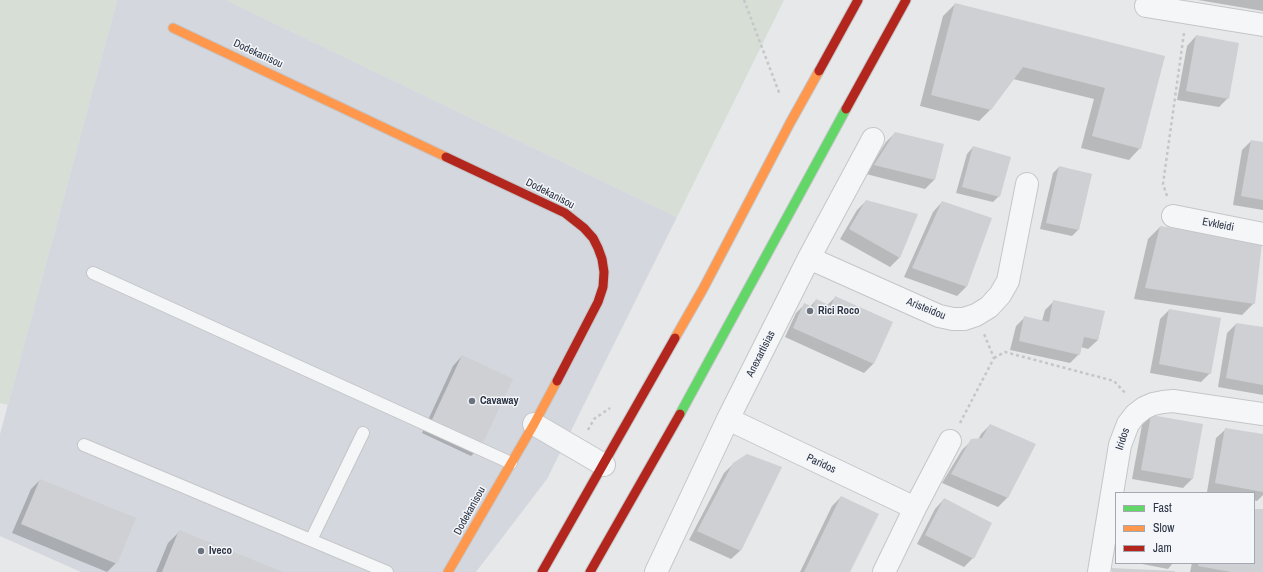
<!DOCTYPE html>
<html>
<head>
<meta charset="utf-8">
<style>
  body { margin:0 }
  #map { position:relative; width:1263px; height:572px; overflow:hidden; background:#e6e8ea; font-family:"Archivo Narrow",sans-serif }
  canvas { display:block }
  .legend { position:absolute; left:1115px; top:492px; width:140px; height:72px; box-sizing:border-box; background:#f4f6f9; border:1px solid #a4a8b1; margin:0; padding:5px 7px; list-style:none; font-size:12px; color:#2b3445 }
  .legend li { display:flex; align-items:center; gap:8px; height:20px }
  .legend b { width:20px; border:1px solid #a4a8b1 }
</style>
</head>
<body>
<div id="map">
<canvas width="1263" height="572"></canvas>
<ul class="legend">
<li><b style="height:5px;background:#63d668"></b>Fast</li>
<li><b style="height:5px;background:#ff974d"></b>Slow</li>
<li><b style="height:5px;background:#b3261e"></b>Jam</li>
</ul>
</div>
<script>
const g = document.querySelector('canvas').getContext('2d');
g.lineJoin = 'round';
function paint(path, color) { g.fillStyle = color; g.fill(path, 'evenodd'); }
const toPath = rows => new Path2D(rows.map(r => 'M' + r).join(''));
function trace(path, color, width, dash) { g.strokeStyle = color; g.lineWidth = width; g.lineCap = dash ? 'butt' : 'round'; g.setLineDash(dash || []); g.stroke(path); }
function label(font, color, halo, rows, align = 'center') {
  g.font = font + ' "Archivo Narrow",sans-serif'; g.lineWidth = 3; g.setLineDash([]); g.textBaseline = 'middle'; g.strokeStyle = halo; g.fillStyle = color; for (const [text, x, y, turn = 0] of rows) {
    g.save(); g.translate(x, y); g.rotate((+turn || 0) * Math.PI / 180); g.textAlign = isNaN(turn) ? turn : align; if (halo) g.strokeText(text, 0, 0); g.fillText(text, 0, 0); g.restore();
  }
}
const built = toPath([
  [117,0,226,0,677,217,547,479,476,572,81,572,0,536,0,434]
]);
const green = toPath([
  [0,0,117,0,8,405,0,403],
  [226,0,784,0,677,217]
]);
const shadow = toPath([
  [1198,0,1263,0,1263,11],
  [955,4,1164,57,1140,148,1129,160,1081,148,1094,99,1013,79,990,110,979,121,920,106,943,16],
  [1196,36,1228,98,1219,107,1177,100,1187,46],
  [895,133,935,179,925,189,866,174,886,142],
  [1251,141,1263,143,1263,210,1233,205,1242,150],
  [973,147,999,196,993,202,956,193,967,154],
  [1059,167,1091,174,1078,230,1072,236,1040,229,1053,173],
  [866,201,917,215,899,258,890,267,840,239,857,210],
  [942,202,991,219,966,287,957,296,904,277,933,212],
  [1160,227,1254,303,1242,315,1134,299,1148,239],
  [836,297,892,322,873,364,864,373,785,337,796,313,805,304,810,307,816,300,827,305],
  [1054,301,1104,312,1098,340,1088,349,1081,347,1079,354,1070,363,1010,350,1016,326,1025,317,1042,321,1045,310],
  [1169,310,1210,373,1201,382,1150,373,1160,319],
  [1236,324,1263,328,1263,395,1218,387,1227,333],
  [462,356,480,447,471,456,422,433,453,366],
  [1151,416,1201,425,1192,479,1183,488,1132,479,1142,425],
  [990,425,1034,445,1007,498,998,507,942,483,962,450,972,440,978,440,981,434],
  [1226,429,1263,435,1263,495,1257,501,1254,500,1254,493,1207,492,1216,438],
  [733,464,741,550,731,559,689,540,724,473],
  [40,480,116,563,107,572,12,533,31,489],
  [841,497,849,572,800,572,832,506],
  [944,499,973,558,964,567,917,544,935,509],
  [1254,510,1263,510,1263,572,1190,572,1192,563,1254,563],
  [180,531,281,572,156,572,168,543],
  [1137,563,1173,563,1168,569]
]);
const building = toPath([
  [955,3,1165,56,1141,149,1092,136,1105,88,1023,67,991,110,931,95],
  [1196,35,1239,43,1229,99,1186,91],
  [895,132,944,144,935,180,874,165],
  [1251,140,1263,142,1263,200,1241,196],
  [973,146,1011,157,1000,197,962,187],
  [1059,166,1092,174,1079,230,1046,223],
  [866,200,918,214,900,258,849,229],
  [942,201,992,218,967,287,912,268],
  [1160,226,1262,243,1255,304,1145,288],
  [835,296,893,322,874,364,793,328,804,303,813,307,816,299,831,306],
  [1053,300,1105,311,1098,340,1084,337,1080,355,1019,341,1024,316,1049,322],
  [1169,309,1221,318,1211,374,1159,364],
  [1236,323,1263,327,1263,385,1226,378],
  [462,355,513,379,481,447,430,424],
  [1151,415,1203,424,1193,479,1141,470],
  [990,424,1036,444,1008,498,951,474,971,439,982,438],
  [1225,428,1263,434,1263,492,1215,483],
  [747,454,782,467,741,551,697,531,733,463],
  [40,479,136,518,117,564,21,524],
  [841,496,879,514,850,572,804,572],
  [944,498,992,523,974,559,925,535],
  [1254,509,1263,509,1263,572,1231,572,1198,566,1199,563,1254,563],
  [179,530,283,572,162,572],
  [1111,568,1175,571,1175,572,1112,572]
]);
const path = toPath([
  [744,0,780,95],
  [1167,196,1163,184,1184,33],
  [994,358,1005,352,1114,381,1126,394],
  [960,423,994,358,984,334],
  [588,430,594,419,610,408]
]);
const lane = toPath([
  [93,273,511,463],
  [84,445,387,572],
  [311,540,363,433]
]);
const street = toPath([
  [1146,6,1263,25],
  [1173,216,1263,234],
  [809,258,939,316,953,319,964,319,976,315,989,307,1000,295,1008,281,1027,184],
  [728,419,915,508],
  [534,424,604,465],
  [656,572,728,419,809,258,873,139],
  [884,572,915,508,950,441],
  [1099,572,1120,445,1128,424,1135,415,1144,408,1153,404,1163,402,1173,401,1263,414]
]);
const fast = toPath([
  [680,414,846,109]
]);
const slow = toPath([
  [173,28,446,157],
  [675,338,703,289,790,123,819,71],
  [448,572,534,424,557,381]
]);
const jam = toPath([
  [819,71,858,0],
  [846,109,906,0],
  [446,157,565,213,584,228,593,238,598,248,602,259,604,272,603,287,598,302,557,381],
  [542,572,675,338],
  [590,572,680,414]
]);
const markers = [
  [810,311,4,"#6c737f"],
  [472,401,4,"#6c737f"],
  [201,551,4,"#6c737f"]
];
const streetNames = [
  ["Dodekanisou",258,54,25],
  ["Dodekanisou",550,194,27],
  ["Evkleidi",1218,225,11],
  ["Aristeidou",926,309,22],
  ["Anexartisias",761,354,-63],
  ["Iridos",1123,439,-72],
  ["Paridos",821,464,25],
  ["Dodekanisou",470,511,-61]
];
const poiNames = [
  ["Rici Roco",818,311],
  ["Cavaway",480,401],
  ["Iveco",209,551]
];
paint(built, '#d4d7dd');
paint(green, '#d6ded6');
paint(shadow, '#0003');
paint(building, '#ced0d3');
trace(lane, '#c4c6c8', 14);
trace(street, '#c4c6c8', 24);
trace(fast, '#c4c6c8', 11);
trace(slow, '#c4c6c8', 11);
trace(jam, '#c4c6c8', 11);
trace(path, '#c5c6ca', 2.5, [3, 3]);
trace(lane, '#f5f6f7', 12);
trace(street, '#f5f6f7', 22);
trace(fast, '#63d668', 9);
trace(slow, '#ff974d', 9);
trace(jam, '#b3261e', 9);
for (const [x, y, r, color] of markers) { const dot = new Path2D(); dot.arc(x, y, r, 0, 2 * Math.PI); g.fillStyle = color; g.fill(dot); trace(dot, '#f4f6f9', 1.5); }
label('11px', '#2b3445', '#f4f6f9', streetNames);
label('bold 11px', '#2b3445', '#f4f6f9', poiNames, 'left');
</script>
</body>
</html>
